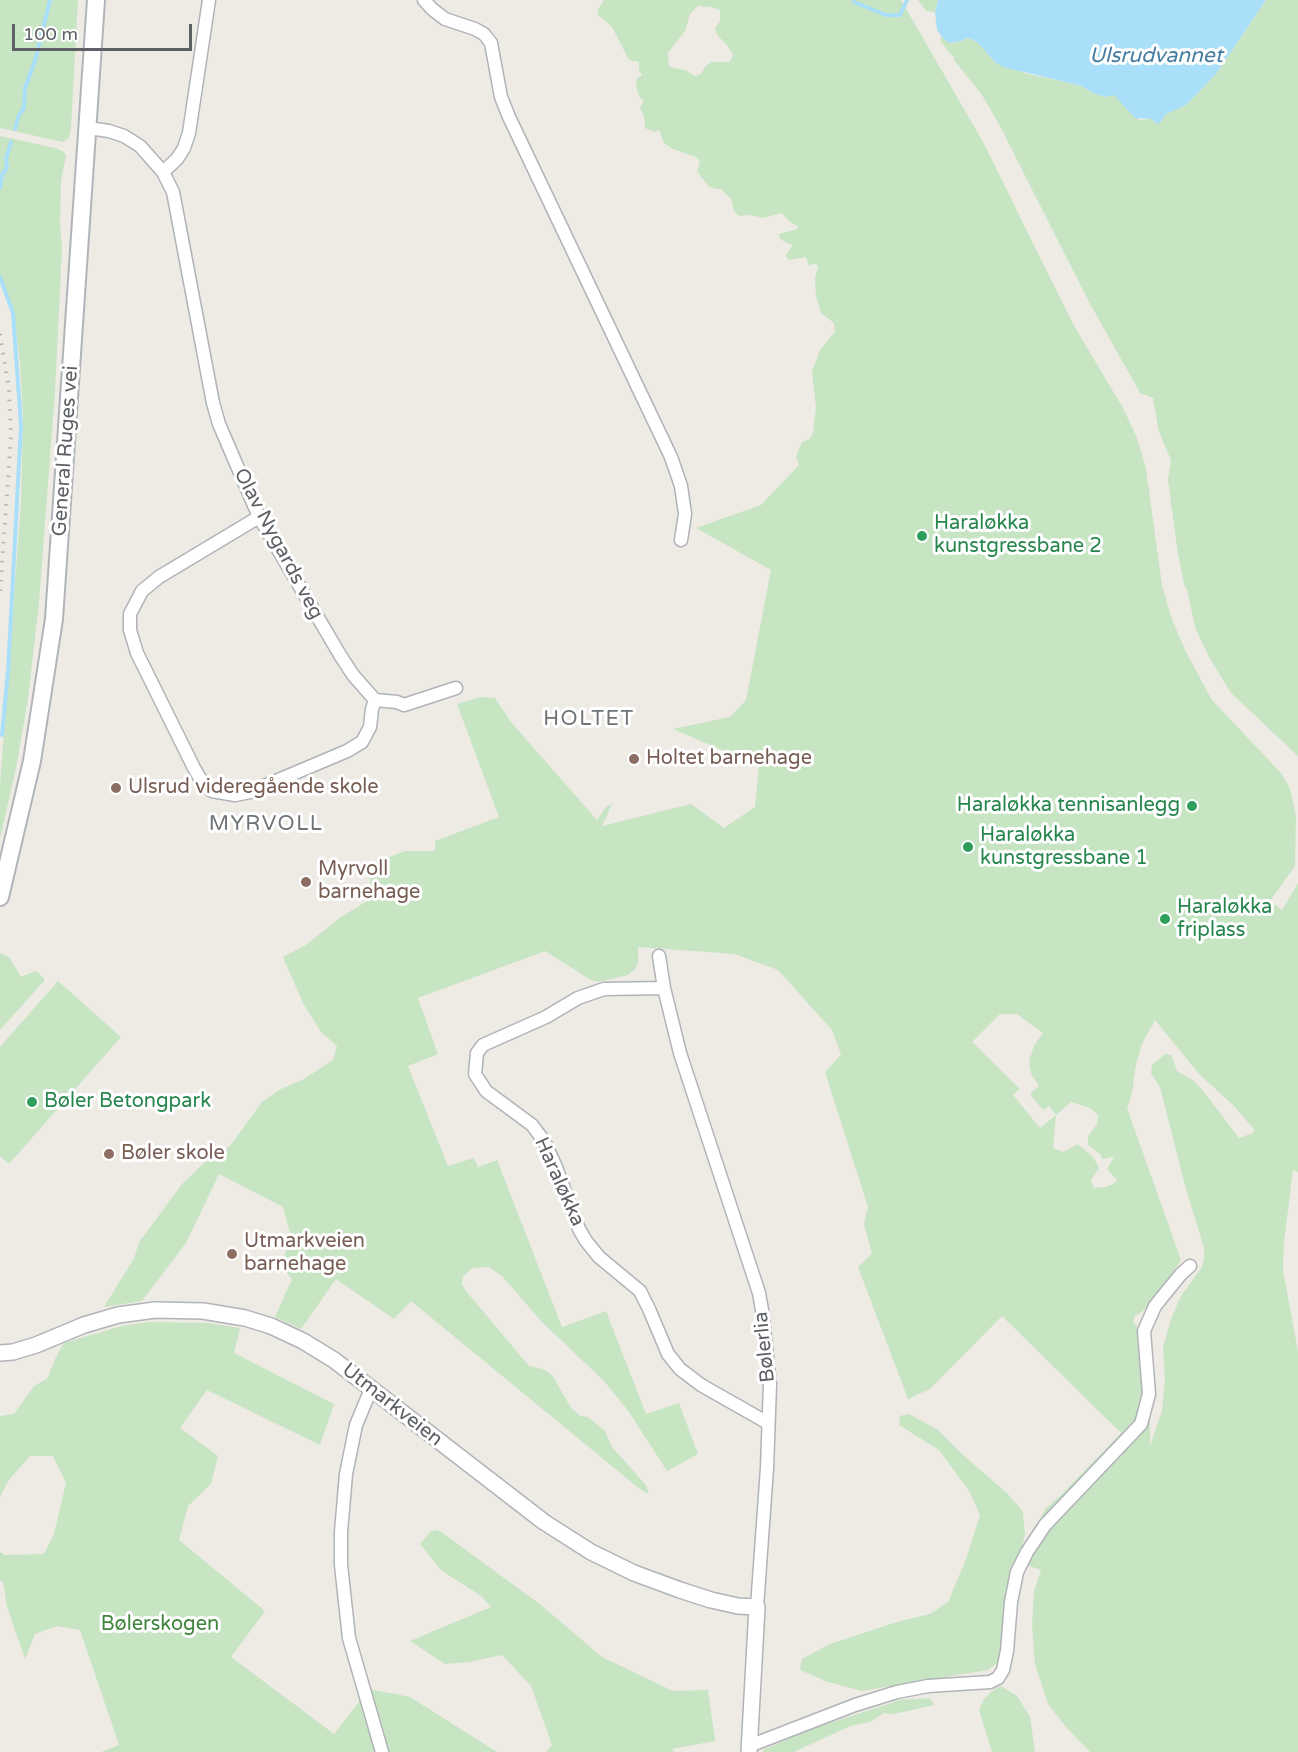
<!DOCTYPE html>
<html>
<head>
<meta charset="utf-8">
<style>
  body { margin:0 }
  #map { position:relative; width:1298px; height:1752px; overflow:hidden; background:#eeebe5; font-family:"Varela Round",sans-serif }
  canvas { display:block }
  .scale { position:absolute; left:12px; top:24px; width:180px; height:27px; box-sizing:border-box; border:3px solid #5d6165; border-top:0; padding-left:8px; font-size:18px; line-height:21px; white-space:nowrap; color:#5d6165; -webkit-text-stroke:4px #fff; paint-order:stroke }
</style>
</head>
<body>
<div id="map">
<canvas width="1298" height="1752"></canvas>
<div class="scale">100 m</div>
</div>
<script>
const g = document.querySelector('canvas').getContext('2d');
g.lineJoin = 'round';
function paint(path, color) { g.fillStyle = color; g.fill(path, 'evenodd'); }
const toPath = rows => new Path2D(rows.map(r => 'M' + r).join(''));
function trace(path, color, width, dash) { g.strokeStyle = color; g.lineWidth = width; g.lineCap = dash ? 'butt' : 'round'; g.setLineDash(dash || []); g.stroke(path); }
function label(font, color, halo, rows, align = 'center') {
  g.font = font + ' "Varela Round",sans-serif'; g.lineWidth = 6; g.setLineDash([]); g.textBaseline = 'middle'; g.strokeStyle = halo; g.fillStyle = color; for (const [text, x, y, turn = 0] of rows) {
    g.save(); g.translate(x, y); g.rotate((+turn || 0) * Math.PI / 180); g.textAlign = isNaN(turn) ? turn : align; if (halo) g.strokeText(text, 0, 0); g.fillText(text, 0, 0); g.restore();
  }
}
const green = toPath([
  [0,0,78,0,71,128,69,138,63,142,0,128],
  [604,0,901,0,983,142,1073,324,1123,408,1137,438,1146,469,1162,585,1171,617,1186,652,1212,700,1281,773,1290,788,1296,817,1295,866,1270,901,1282,910,1298,883,1298,1172,1293,1170,1284,1241,1283,1270,1298,1351,1298,1752,1090,1752,1066,1727,1048,1704,1035,1664,1032,1625,1034,1591,1041,1570,1018,1562,1005,1649,997,1663,988,1670,862,1691,828,1682,800,1670,802,1659,830,1644,900,1621,930,1614,948,1602,966,1559,980,1515,969,1491,939,1450,899,1425,900,1416,909,1414,938,1430,962,1454,1008,1494,1023,1512,1025,1534,1019,1559,1046,1508,1060,1496,1121,1433,1002,1316,930,1389,908,1399,858,1267,872,1254,864,1224,868,1207,825,1072,841,1055,832,1030,778,970,735,954,638,947,638,963,635,969,628,975,599,982,591,980,545,951,418,998,438,1054,408,1066,448,1166,474,1158,478,1167,497,1160,562,1327,606,1311,646,1414,679,1403,698,1454,667,1471,629,1412,604,1381,542,1322,502,1276,489,1267,473,1268,463,1276,462,1284,466,1291,529,1366,543,1369,553,1376,571,1408,580,1416,588,1417,605,1431,612,1447,646,1485,649,1494,641,1490,411,1301,394,1319,336,1279,301,1329,275,1317,292,1279,281,1265,291,1237,283,1207,219,1174,186,1243,142,1301,104,1307,133,1260,140,1241,182,1184,205,1162,230,1146,262,1102,281,1089,304,1079,333,1060,337,1046,321,1032,303,1003,283,957,306,945,341,917,372,898,368,865,405,851,435,851,435,841,499,817,457,704,481,697,495,698,511,722,597,820,606,807,612,804,602,826,691,804,724,828,755,807,759,766,673,729,730,717,746,700,771,570,696,528,761,505,799,465,796,457,802,442,810,439,813,432,816,407,812,371,820,350,835,332,834,323,821,313,816,296,815,278,818,267,816,263,809,266,806,257,789,260,786,256,793,244,789,244,780,239,779,234,797,229,798,226,790,222,782,213,763,218,751,215,739,216,734,211,731,199,722,190,709,187,697,171,700,162,696,157,673,149,664,143,659,130,654,132,645,128,644,116,640,108,644,100,640,98,636,87,637,79,642,75,639,71,639,62,629,60,612,27,598,15,598,9],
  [698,6,711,7,720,10,720,21,715,29,718,36,727,45,733,55,730,62,711,62,705,67,701,74,695,76,685,70,669,67,668,53,685,31,690,14],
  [1000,1014,1017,1014,1043,1033,1035,1044,1029,1060,1031,1074,1039,1086,1030,1094,1043,1110,1049,1106,1056,1115,1040,1128,1013,1095,1020,1089,972,1042],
  [1155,1020,1199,1074,1234,1106,1254,1129,1253,1133,1239,1138,1204,1092,1194,1081,1177,1071,1171,1055,1165,1054,1152,1065,1151,1073,1160,1087,1185,1186,1204,1248,1204,1258,1202,1267,1181,1296,1171,1319,1163,1347,1165,1379,1162,1411,1150,1446,1150,1387,1143,1368,1137,1341,1137,1327,1133,1321,1135,1316,1143,1311,1167,1282,1181,1260,1127,1108,1132,1093,1136,1064,1142,1044],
  [1071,1102,1090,1108,1098,1115,1097,1124,1088,1136,1088,1145,1100,1154,1102,1159,1111,1157,1114,1158,1107,1169,1117,1180,1115,1183,1106,1187,1094,1188,1091,1180,1099,1168,1093,1157,1078,1144,1063,1152,1053,1148,1056,1115],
  [918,0,938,0,935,12,926,11],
  [1266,0,1298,0,1298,756,1231,693,1209,657,1195,627,1188,593,1184,584,1178,554,1168,480,1171,460,1159,432,1153,398,1140,393,1088,300,1000,126,982,95,954,60,954,56,950,54,940,40,942,37,952,43,963,41,966,38,972,39,979,44,989,55,1024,73,1082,86,1094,93,1106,97,1114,95,1139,120,1152,119,1154,122,1161,122,1166,114,1174,110,1216,74],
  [0,136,55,148,64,152,66,156,61,181,60,223,62,248,55,391,39,603,28,699,17,763,0,839,0,785,21,502,23,417,20,363,14,314,0,274],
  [0,953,9,957,21,977,36,971,44,978,44,981,0,1030],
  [58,981,121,1037,9,1164,0,1156,0,1047],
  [148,1322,208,1323,240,1328,234,1353,334,1404,320,1445,207,1390,180,1428,218,1456,211,1484,188,1506,179,1540,265,1611,231,1657,334,1734,369,1689,410,1697,497,1752,101,1752,119,1745,80,1630,57,1626,35,1634,25,1659,7,1607,3,1582,0,1580,0,1552,5,1555,44,1554,54,1534,66,1483,53,1456,30,1456,8,1481,0,1497,0,1416,14,1414,34,1386,47,1379,56,1357,64,1343,122,1326],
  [436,1530,440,1531,541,1605,602,1657,673,1691,708,1690,715,1741,672,1749,674,1752,546,1752,552,1745,531,1686,502,1655,469,1662,445,1664,410,1641,491,1607,480,1595,442,1571,420,1544,430,1532],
  [1001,1686,1017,1696,1030,1717,1035,1752,992,1752,979,1710,984,1699,994,1689],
  [930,1698,934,1705,894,1714,884,1713,870,1722,850,1726,794,1752,763,1752,763,1750,811,1729,901,1700]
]);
const water = toPath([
  [938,0,1266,0,1216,74,1186,105,1166,114,1161,122,1157,124,1151,119,1135,118,1114,95,1106,97,1093,93,1082,86,1003,67,995,62,979,44,972,39,966,38,962,41,949,43,942,37,937,30,935,12]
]);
const stream = toPath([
  [854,2,886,15,900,15,907,0],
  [15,129,19,115,24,108,25,88,35,61,50,0],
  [0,188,2,175,7,168,6,159,11,142],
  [0,277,13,313,21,425,8,671,2,735]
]);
const minor = toPath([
  [424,0,432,9,445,19,475,29,484,34,491,43,501,97,509,117,671,457,681,486,685,514,681,540],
  [88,128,109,131,124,136,140,146,163,172,173,192,177,213,213,403,219,424,259,517,340,655,353,675,375,700,397,702,404,705,456,688],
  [163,172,177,159,184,148,189,133,209,0],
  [259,517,159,577,142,591,130,614,130,630,137,653,194,768,204,785,212,791,235,795,250,792,347,751,362,742,370,727,372,709,375,700],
  [659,956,664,988,680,1053,759,1293,762,1310,770,1384,767,1468,757,1607],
  [664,988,604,989,578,998,546,1017,483,1045,477,1053,475,1074,486,1091,532,1125,544,1141,556,1167,579,1229,586,1241,599,1257,640,1291,649,1309,668,1354,680,1369,701,1385,768,1423],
  [371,1389,356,1425,346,1474,341,1532,341,1565,349,1638,382,1752],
  [749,1746,855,1705,897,1692,928,1686,990,1682,998,1678,1003,1670,1007,1651,1011,1602,1017,1572,1027,1552,1045,1525,1141,1424,1149,1394,1144,1331,1155,1306,1181,1274,1190,1266]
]);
const tertiary = toPath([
  [0,1353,13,1352,36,1345,84,1325,118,1315,155,1310,203,1311,245,1318,271,1326,303,1341,334,1360,544,1522,591,1552,634,1573,680,1590,711,1600,738,1606,757,1607,749,1752]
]);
const secondary = toPath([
  [0,897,32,761,54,619,96,0]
]);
const rail = toPath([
  [0,334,9,389,11,437,0,592]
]);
const markers = [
  [922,536,6,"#2e9e5b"],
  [634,759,6,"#8d6e63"],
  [116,788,6,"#8d6e63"],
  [1192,806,6,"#2e9e5b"],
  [968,847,6,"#2e9e5b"],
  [306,882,6,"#8d6e63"],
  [1165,919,6,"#2e9e5b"],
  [32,1102,6,"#2e9e5b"],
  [109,1154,6,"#8d6e63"],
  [232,1254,6,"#8d6e63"]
];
const streetNames = [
  ["General Ruges vei",66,451,-86],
  ["Olav Nygards veg",278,544,62],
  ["Haraløkka",559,1182,66],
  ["Bølerlia",765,1347,-96],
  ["Utmarkveien",392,1405,38]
];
const leisureNames = [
  ["Haraløkka",934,524],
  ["kunstgressbane 2",934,547],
  ["Haraløkka tennisanlegg",1180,806,"right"],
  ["Haraløkka",980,836],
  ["kunstgressbane 1",980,859],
  ["Haraløkka",1177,908],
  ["friplass",1177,931],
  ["Bøler Betongpark",44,1102]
];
const educationNames = [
  ["Holtet barnehage",646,759],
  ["Ulsrud videregående skole",128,788],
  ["Myrvoll",318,870],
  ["barnehage",318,893],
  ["Bøler skole",121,1154],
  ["Utmarkveien",244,1242],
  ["barnehage",244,1265]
];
const parkNames = [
  ["Bølerskogen",160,1625]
];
const waterNames = [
  ["Ulsrudvannet",1156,56]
];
const neighbourhoodNames = [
  ["HOLTET",589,719],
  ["MYRVOLL",266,824]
];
paint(green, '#c7e4c3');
paint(water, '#aadffa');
trace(stream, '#aadffa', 4);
trace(minor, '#b0b3b7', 15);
trace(tertiary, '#b0b3b7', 18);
trace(secondary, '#b1b5b9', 20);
trace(minor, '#fff', 12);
trace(tertiary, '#fff', 15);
trace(secondary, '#fff', 16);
trace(rail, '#b3b4b5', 4, [1.5, 8]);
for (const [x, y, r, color] of markers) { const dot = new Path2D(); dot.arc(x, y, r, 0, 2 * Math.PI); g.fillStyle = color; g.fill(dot); trace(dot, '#fff', 2); }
label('20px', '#5d6165', '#fff', streetNames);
label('20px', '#27864d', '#fff', leisureNames, 'left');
label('20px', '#785e54', '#fff', educationNames, 'left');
label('20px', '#3f853b', '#fff', parkNames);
label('italic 21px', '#447ca2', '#fff', waterNames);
g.letterSpacing = '1.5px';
label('21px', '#6e7377', '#fff', neighbourhoodNames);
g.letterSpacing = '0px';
</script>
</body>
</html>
